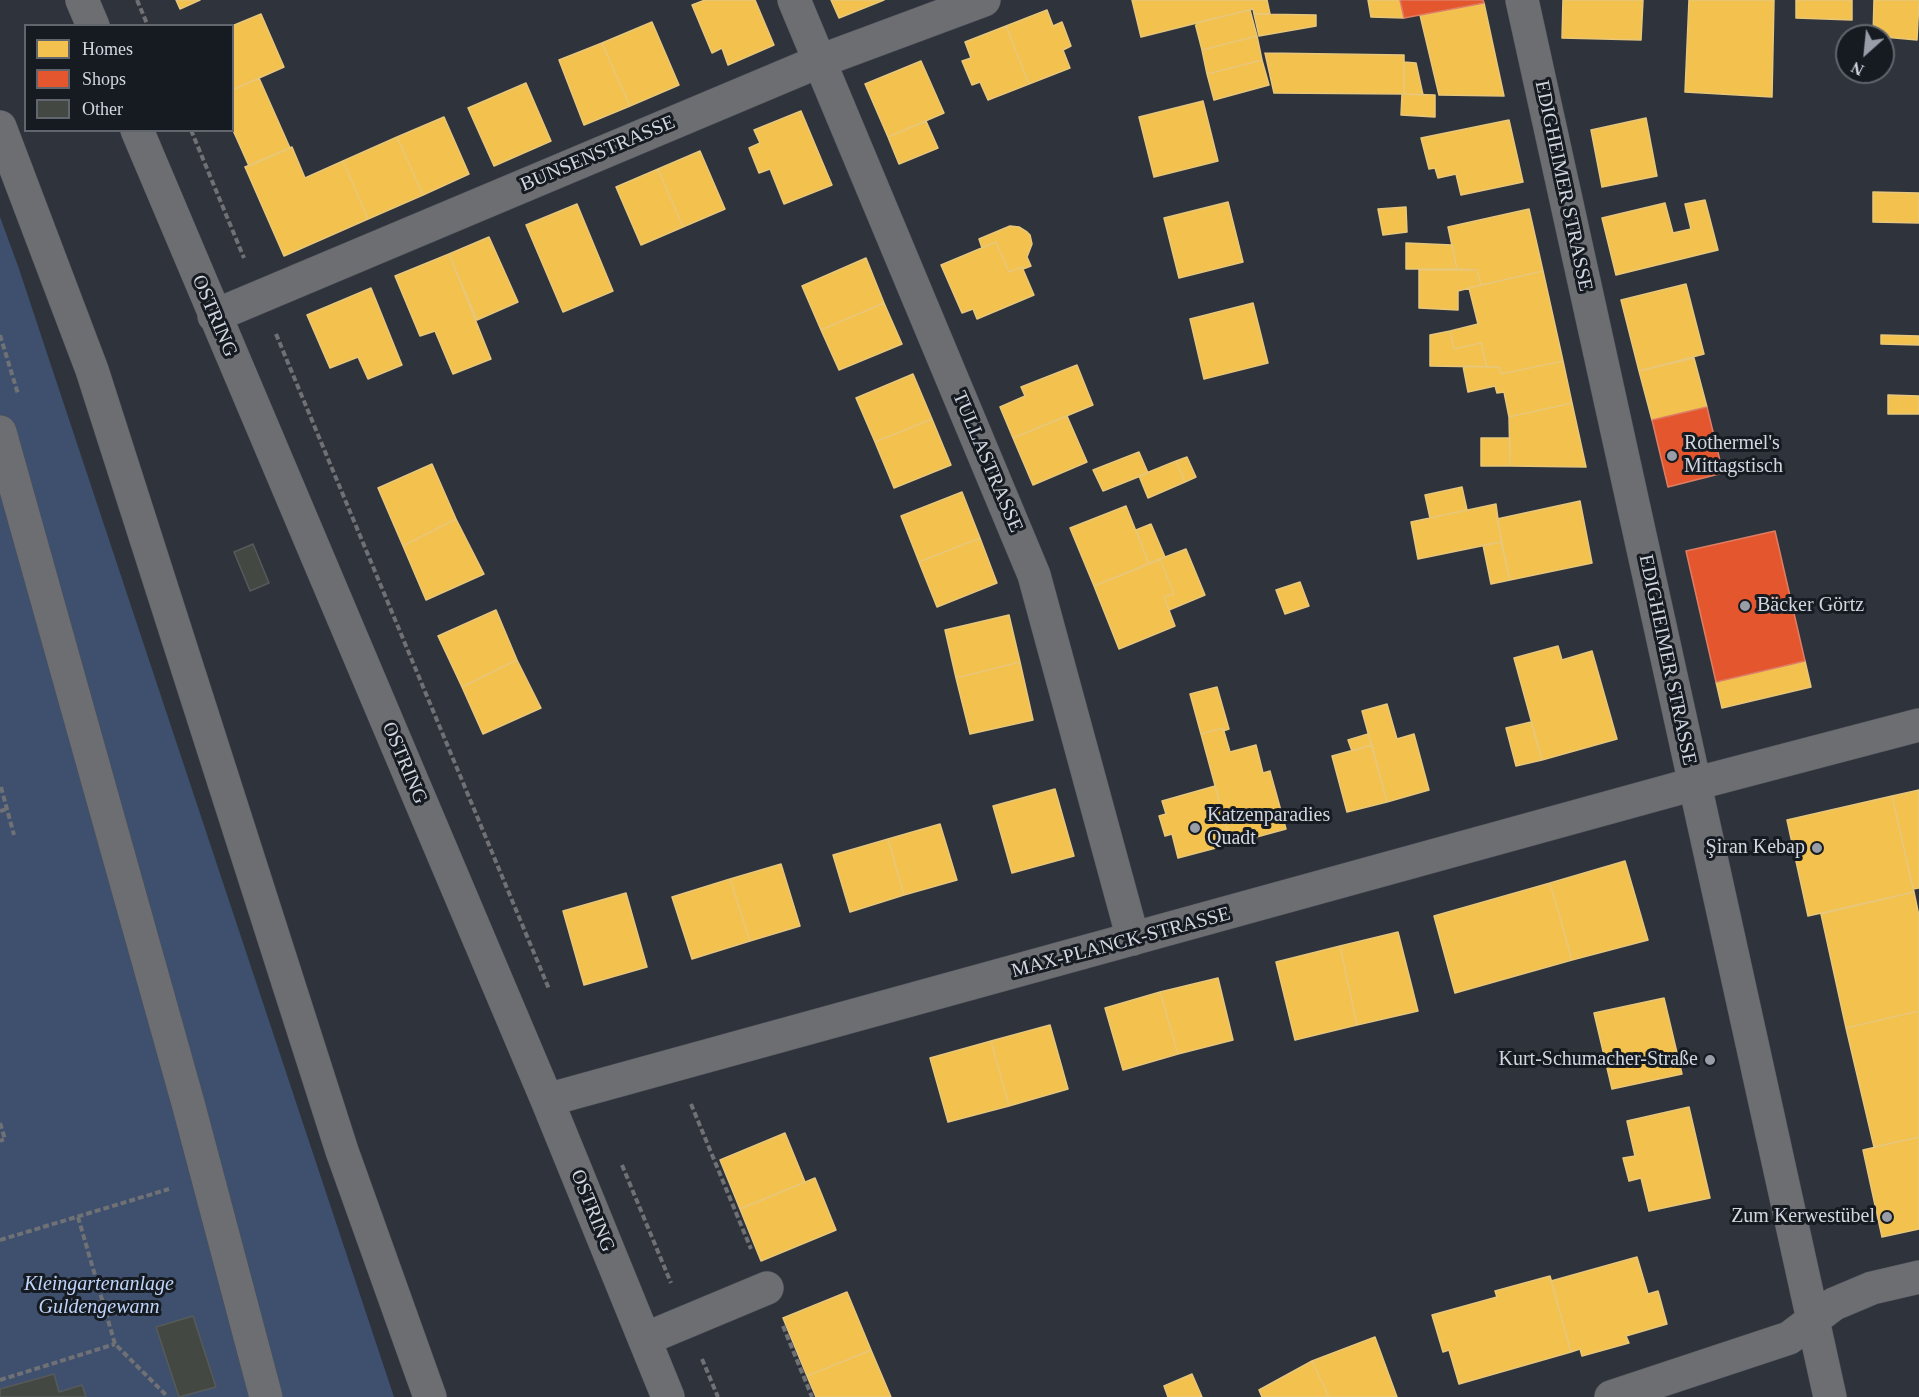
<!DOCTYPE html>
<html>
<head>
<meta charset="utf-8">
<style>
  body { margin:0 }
  #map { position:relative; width:1919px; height:1397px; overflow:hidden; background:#2f333c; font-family:"Times New Roman",serif }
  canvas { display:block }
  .legend { position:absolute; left:24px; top:24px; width:210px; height:108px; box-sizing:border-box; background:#161a21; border:2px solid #61656d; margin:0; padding:8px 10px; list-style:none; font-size:18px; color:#d1d6e0 }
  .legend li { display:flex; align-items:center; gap:12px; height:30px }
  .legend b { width:30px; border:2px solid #61656d }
  .north { position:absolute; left:1835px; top:24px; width:60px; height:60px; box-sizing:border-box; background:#161a21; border:2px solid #61656d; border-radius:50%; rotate:207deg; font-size:16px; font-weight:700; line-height:24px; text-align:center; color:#d1d6e0 }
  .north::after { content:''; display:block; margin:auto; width:21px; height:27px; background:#989da7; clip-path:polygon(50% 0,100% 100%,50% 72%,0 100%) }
</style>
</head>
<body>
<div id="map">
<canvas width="1919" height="1397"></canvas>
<ul class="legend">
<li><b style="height:16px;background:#f2c14e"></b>Homes</li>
<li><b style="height:16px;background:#e4572e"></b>Shops</li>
<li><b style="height:16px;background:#434843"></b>Other</li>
</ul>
<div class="north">N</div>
</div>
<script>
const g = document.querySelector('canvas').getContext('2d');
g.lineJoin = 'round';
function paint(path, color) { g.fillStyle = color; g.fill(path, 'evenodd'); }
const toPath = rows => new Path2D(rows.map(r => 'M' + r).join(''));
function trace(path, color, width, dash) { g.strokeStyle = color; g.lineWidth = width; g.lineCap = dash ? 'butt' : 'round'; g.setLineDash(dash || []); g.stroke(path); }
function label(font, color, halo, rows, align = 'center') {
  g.font = font + ' "Times New Roman",serif'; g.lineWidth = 6; g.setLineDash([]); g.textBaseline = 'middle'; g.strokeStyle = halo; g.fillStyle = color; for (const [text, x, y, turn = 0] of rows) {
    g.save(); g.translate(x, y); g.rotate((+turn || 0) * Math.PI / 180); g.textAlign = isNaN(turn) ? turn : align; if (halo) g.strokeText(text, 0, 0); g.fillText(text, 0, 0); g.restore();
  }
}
const green = toPath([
  [0,217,18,266,394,1397,0,1397]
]);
const homes = toPath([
  [176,0,200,0,180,9,176,0],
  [705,0,755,0,774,45,728,65,722,48,712,53,692,5,705,0],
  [831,0,884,0,839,18,831,0],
  [1132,0,1267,0,1270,14,1254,14,1253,9,1141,37,1132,0],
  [1368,0,1400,0,1404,18,1371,17,1368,0],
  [1563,0,1643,0,1641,40,1562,38,1563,0],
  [1689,0,1774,0,1772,97,1685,92,1689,0],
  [1796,0,1852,0,1852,20,1796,18,1796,0],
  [1874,0,1919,0,1917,40,1873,36,1874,0],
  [1484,3,1504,96,1439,95,1420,15,1484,3],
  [1047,10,1053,26,1062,22,1071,46,1063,50,1070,68,1029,84,1006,26,1047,10],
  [1250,10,1257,36,1202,50,1195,23,1250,10],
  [261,14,284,67,232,90,232,26,261,14],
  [1254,14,1316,15,1316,26,1259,36,1254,14],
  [652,22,679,85,630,106,602,43,652,22],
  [1006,26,1029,84,988,100,980,82,972,85,962,61,971,58,965,42,1006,26],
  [1257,36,1262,60,1207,74,1202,50,1257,36],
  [602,43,630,106,584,125,559,60,602,43],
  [1265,53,1404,55,1404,94,1274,93,1265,53],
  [1262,60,1269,85,1214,100,1207,74,1262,60],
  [921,61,944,113,888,137,865,84,921,61],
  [1404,62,1416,63,1423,95,1404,94,1404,62],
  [259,78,290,148,249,166,232,128,232,90,259,78],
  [526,83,551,141,494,166,468,108,526,83],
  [1402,94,1435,95,1435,117,1401,115,1402,94],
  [1203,101,1218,161,1154,177,1139,117,1203,101],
  [801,111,832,185,784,204,770,169,759,173,749,148,760,143,754,130,801,111],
  [444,117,469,174,423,195,397,137,444,117],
  [1646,118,1657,176,1602,187,1591,130,1646,118],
  [1509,120,1523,182,1461,195,1456,174,1438,178,1435,168,1429,169,1421,138,1509,120],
  [926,121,938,148,899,164,888,137,926,121],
  [397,137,423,195,368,219,343,161,397,137],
  [292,147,305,178,343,161,368,219,284,256,245,167,292,147],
  [700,151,725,209,683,227,658,169,700,151],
  [658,169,683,227,641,245,616,187,658,169],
  [1873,192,1919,193,1919,223,1873,222,1873,192],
  [1705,200,1718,250,1616,275,1602,218,1665,203,1673,233,1691,229,1685,204,1705,200],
  [1228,202,1243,262,1179,278,1164,218,1228,202],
  [577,204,613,291,563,312,526,225,577,204],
  [1406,207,1407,232,1383,235,1378,209,1406,207],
  [1529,209,1543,271,1481,285,1477,270,1457,269,1448,227,1529,209],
  [1010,226,1019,227,1027,232,1030,235,1032,244,1027,257,1031,266,1023,269,1022,267,1009,272,996,242,982,248,979,239,1010,226],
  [489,237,518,302,477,320,449,254,489,237],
  [996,242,1009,272,1022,267,1034,295,977,319,973,309,962,313,941,265,996,242],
  [1406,243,1452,245,1457,269,1406,269,1406,243],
  [449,254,491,359,453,374,435,331,420,336,395,276,449,254],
  [866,258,884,303,821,330,802,286,866,258],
  [1419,270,1477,270,1481,285,1458,291,1458,310,1419,308,1419,270],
  [1543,271,1563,361,1501,374,1499,367,1487,367,1481,343,1454,349,1450,331,1478,324,1469,288,1543,271],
  [1686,284,1704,354,1639,371,1621,300,1686,284],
  [371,288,402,365,368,379,358,357,330,368,307,315,371,288],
  [884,303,902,344,839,370,821,330,884,303],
  [1253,303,1268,363,1204,379,1190,319,1253,303],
  [1450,331,1454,349,1481,343,1487,367,1430,366,1430,335,1450,331],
  [1881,335,1919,336,1919,345,1881,344,1881,335],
  [1694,358,1707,407,1652,420,1639,371,1694,358],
  [1563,361,1572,403,1509,417,1504,392,1497,393,1495,386,1468,392,1463,366,1499,367,1501,374,1563,361],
  [1077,365,1093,405,1013,438,1000,407,1025,396,1021,387,1077,365],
  [913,374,932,419,875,442,856,398,913,374],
  [1888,395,1919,396,1919,414,1888,414,1888,395],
  [1572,403,1586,467,1510,466,1509,417,1572,403],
  [1067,416,1087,462,1033,485,1013,438,1067,416],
  [932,419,951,465,894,488,875,442,932,419],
  [1481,438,1510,438,1510,466,1481,466,1481,438],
  [1139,452,1148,473,1103,491,1093,470,1139,452],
  [1187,457,1196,477,1185,482,1176,461,1187,457],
  [1176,461,1185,482,1148,498,1139,476,1176,461],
  [432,464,456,519,403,546,378,488,432,464],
  [1462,487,1467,510,1430,518,1425,495,1462,487],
  [962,492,980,538,919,562,901,516,962,492],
  [1580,501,1592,563,1510,580,1497,519,1580,501],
  [1496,504,1501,542,1418,559,1411,522,1496,504],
  [1126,506,1149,564,1094,586,1070,528,1126,506],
  [456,519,484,574,426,600,403,546,456,519],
  [1151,524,1165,557,1149,564,1136,530,1151,524],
  [980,538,997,583,937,607,919,562,980,538],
  [1501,542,1510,580,1491,584,1483,545,1501,542],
  [1186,549,1205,595,1169,610,1164,597,1174,594,1160,559,1186,549],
  [1160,559,1174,594,1164,597,1175,626,1119,649,1094,586,1160,559],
  [1300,582,1309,606,1285,614,1276,590,1300,582],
  [496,610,517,660,462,687,438,636,496,610],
  [1009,615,1020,662,956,678,945,630,1009,615],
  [1558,646,1562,660,1592,651,1617,739,1542,760,1514,658,1558,646],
  [517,660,541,708,483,734,462,687,517,660],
  [1805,661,1811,687,1722,708,1716,682,1805,661],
  [1020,662,1033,720,970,734,956,678,1020,662],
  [1217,687,1229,729,1223,731,1223,728,1201,734,1190,694,1217,687],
  [1387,704,1397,739,1414,734,1429,790,1387,802,1362,711,1387,704],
  [1531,722,1542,760,1516,766,1506,728,1531,722],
  [1223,728,1230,752,1256,745,1263,773,1270,771,1286,829,1231,844,1201,734,1223,728],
  [1368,734,1372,745,1352,751,1348,740,1368,734],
  [1372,745,1387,802,1347,812,1332,756,1372,745],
  [1215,786,1231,844,1178,858,1172,834,1165,836,1159,816,1166,814,1162,801,1215,786],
  [1055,789,1074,856,1012,873,993,806,1055,789],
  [1919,790,1919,888,1913,889,1892,796,1919,790],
  [1892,796,1914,892,1808,916,1787,820,1892,796],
  [940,824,957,880,904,895,888,839,940,824],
  [888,839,904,895,850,912,833,855,888,839],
  [1625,861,1648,940,1572,960,1550,883,1625,861],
  [781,864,800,926,750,941,730,879,781,864],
  [730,879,750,941,692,959,672,897,730,879],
  [1550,883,1572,960,1455,993,1434,916,1550,883],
  [1914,892,1919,916,1919,1011,1846,1028,1821,914,1914,892],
  [626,893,647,967,584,985,563,911,626,893],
  [1398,932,1418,1011,1357,1025,1340,946,1398,932],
  [1340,946,1357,1025,1295,1040,1276,962,1340,946],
  [1218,978,1233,1040,1178,1054,1160,992,1218,978],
  [1160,992,1178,1054,1123,1070,1105,1008,1160,992],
  [1664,998,1682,1074,1612,1089,1594,1013,1664,998],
  [1919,1011,1919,1137,1874,1147,1846,1028,1919,1011],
  [1050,1025,1068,1089,1009,1106,991,1041,1050,1025],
  [991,1041,1009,1106,948,1122,930,1058,991,1041],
  [1689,1107,1710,1198,1649,1211,1641,1178,1629,1181,1623,1158,1635,1156,1627,1121,1689,1107],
  [785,1133,805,1182,740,1209,720,1160,785,1133],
  [1919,1137,1919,1229,1882,1237,1863,1150,1919,1137],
  [815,1178,836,1230,761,1261,740,1209,815,1178],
  [1637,1257,1648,1294,1658,1291,1667,1324,1626,1336,1629,1343,1582,1356,1580,1349,1571,1352,1551,1281,1637,1257],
  [1550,1276,1571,1352,1459,1384,1449,1350,1443,1352,1432,1315,1497,1297,1495,1291,1550,1276],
  [847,1292,871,1350,807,1376,783,1318,847,1292],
  [1375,1337,1397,1397,1329,1397,1312,1361,1375,1337],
  [871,1350,891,1397,816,1397,807,1376,871,1350],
  [1312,1361,1329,1397,1262,1397,1259,1390,1312,1361],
  [1192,1374,1202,1397,1168,1397,1164,1386,1192,1374]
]);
const shops = toPath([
  [1400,0,1483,0,1484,3,1404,18,1400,0],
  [1707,407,1723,473,1668,487,1652,420,1707,407],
  [1775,531,1805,661,1716,682,1686,551,1775,531]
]);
const building = toPath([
  [253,544,269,583,250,591,234,552,253,544],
  [193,1316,216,1387,179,1397,156,1327,193,1316],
  [54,1374,59,1392,82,1385,86,1397,0,1397,0,1389,54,1374]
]);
const path = toPath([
  [137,0,148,26],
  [191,130,244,258],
  [276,334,549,989],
  [0,335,18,394],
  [1,787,14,835],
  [0,811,7,809],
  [691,1104,751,1249],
  [0,1123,5,1139,0,1141],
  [622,1165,671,1283],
  [78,1217,115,1344,168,1397],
  [0,1240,169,1189],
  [783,1326,812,1397],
  [702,1359,718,1397],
  [0,1380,115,1344]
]);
const minor = toPath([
  [82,0,93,26],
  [794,0,1034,575,1133,939],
  [1522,0,1830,1397],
  [0,127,92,370,342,1151,430,1397],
  [137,130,547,1100,668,1397],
  [214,316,820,61,984,0],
  [0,432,188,1103,266,1397],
  [547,1100,1694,784,1919,725],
  [645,1339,767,1288],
  [1611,1397,1789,1338,1834,1304,1872,1288,1919,1277]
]);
const markers = [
  [1672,456,6,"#989da7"],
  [1745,606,6,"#989da7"],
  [1195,828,6,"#989da7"],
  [1817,848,6,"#989da7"],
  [1710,1060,6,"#989da7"],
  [1887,1217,6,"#989da7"]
];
const streetNames = [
  ["BUNSENSTRASSE",598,154,-23],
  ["EDIGHEIMER STRASSE",1563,186,78],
  ["OSTRING",214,316,67],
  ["TULLASTRASSE",987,462,67],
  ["EDIGHEIMER STRASSE",1667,660,78],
  ["OSTRING",404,763,67],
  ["MAX-PLANCK-STRASSE",1121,943,-15],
  ["OSTRING",592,1211,68]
];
const poiNames = [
  ["Rothermel's",1684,444],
  ["Mittagstisch",1684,467],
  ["Bäcker Görtz",1757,606],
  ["Katzenparadies",1207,816],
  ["Quadt",1207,839],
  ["Şiran Kebap",1805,848,"right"],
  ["Kurt-Schumacher-Straße",1698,1060,"right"],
  ["Zum Kerwestübel",1875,1217,"right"]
];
const parkNames = [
  ["Kleingartenanlage",99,1285],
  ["Guldengewann",99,1308]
];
paint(green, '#3e506e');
paint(homes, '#f2c14e');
trace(homes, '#e8c77a', 1.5);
paint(shops, '#e4572e');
trace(shops, '#de7d63', 1.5);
paint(building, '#434843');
trace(building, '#575a5a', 1.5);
trace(minor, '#4d5159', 34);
trace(path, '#6f7175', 4, [6, 3]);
trace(minor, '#6c6e72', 33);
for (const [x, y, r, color] of markers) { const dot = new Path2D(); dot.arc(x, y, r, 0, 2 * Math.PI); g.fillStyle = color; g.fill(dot); trace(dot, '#161a21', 2); }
label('20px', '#d1d6e0', '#161a21', streetNames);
label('20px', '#d1d6e0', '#161a21', poiNames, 'left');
label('italic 20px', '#bfd5fb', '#161a21', parkNames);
</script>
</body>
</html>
